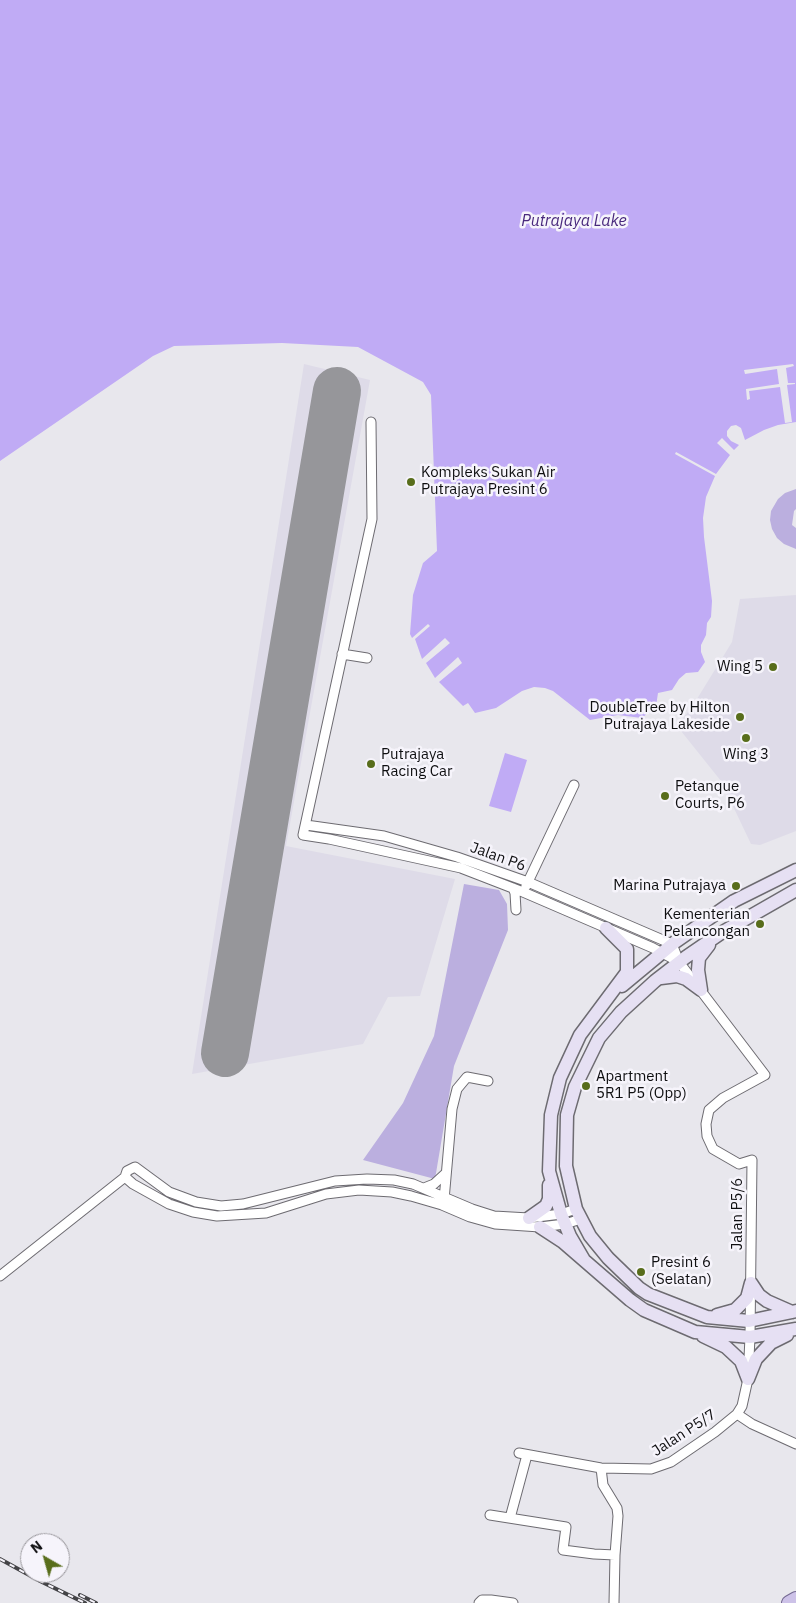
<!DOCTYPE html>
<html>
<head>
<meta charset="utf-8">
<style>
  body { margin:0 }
  #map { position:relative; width:796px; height:1603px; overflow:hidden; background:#e8e7ed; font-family:"IBM Plex Sans",sans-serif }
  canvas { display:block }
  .north { position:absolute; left:20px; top:1533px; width:50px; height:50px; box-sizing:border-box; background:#f6f4fb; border:1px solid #9a989d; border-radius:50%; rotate:322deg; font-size:14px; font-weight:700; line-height:20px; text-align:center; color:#0f0f11 }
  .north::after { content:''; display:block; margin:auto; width:18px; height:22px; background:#586d1b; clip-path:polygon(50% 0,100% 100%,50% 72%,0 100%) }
</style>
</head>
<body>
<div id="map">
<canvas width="796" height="1603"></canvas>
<div class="north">N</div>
</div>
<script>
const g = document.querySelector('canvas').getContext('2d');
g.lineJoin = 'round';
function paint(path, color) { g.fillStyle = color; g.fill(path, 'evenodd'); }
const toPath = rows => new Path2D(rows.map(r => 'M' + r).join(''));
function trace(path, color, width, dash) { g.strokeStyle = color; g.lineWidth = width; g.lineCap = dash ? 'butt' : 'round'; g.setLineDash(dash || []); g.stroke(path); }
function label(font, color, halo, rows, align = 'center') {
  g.font = font + ' "IBM Plex Sans",sans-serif'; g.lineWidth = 5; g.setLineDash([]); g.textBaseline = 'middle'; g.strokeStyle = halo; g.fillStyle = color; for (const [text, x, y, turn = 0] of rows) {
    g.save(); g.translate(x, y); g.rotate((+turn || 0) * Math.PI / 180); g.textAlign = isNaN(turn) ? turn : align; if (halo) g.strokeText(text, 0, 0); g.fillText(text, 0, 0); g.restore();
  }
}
const built = toPath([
  [304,364,370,380,286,846,455,879,420,996,388,997,363,1044,192,1074],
  [796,595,796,831,760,845,751,844,721,781,677,726,692,707,732,642,740,599]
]);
const green = toPath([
  [796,489,796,509,794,511,792,525,796,528,796,549,784,544,777,538,772,529,770,520,771,511,778,499,785,493],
  [464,884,499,890,507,904,508,930,454,1066,435,1179,363,1160,403,1103,434,1036]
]);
const water = toPath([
  [0,0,796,0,796,422,778,425,764,430,745,440,741,428,736,425,731,426,727,431,727,436,731,441,739,445,734,450,722,438,717,443,730,455,716,474,676,452,675,454,715,476,706,497,703,518,704,537,712,601,711,617,707,623,706,635,701,645,701,652,705,662,698,672,686,673,679,679,672,690,658,693,656,706,642,718,618,715,590,720,553,691,545,688,534,687,522,691,496,708,475,713,468,703,463,706,439,682,462,663,458,657,435,678,426,663,450,643,445,638,422,659,415,639,430,626,428,624,412,638,410,634,413,595,423,563,437,551,431,395,423,382,358,347,282,343,174,346,153,356,0,461],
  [505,753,527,760,511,812,489,806]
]);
const pier = toPath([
  [793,364,794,366,786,368,788,383,795,383,795,384,787,385,792,422,785,423,780,387,749,391,750,399,747,400,746,389,779,384,777,369,745,374,744,370]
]);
const runway = toPath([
  [225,1053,337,391]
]);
const street = toPath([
  [371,422,372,519,303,835,329,839,461,868,523,892,653,948,679,962],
  [342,654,367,658],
  [306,825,384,836,457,857,528,882,672,944,679,962,765,1075,723,1098,709,1110,706,1124,707,1136,713,1149,739,1164,752,1160,750,1337,748,1379,742,1406,737,1414,715,1432,671,1462,651,1469,601,1468,519,1453],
  [526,886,574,785],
  [513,888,515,893,516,910],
  [125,1177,133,1184,169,1204,193,1212,217,1216,266,1213,326,1194,359,1190,392,1192,411,1196,442,1205,470,1217,495,1224,540,1227,565,1224,581,1219],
  [424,1188,434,1184,446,1173],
  [444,1200,452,1109,457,1089,467,1077,488,1081],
  [0,1276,125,1177,127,1171,135,1167,169,1192,196,1202,221,1206,243,1204,335,1181,367,1179,394,1180,413,1184,472,1209,494,1216,529,1218,561,1214,576,1209],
  [737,1414,752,1424,796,1444],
  [601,1468,603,1485,617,1508,618,1516,615,1555,614,1603],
  [490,1515,566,1527,563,1550,594,1554,615,1555],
  [510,1518,527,1455],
  [479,1603,482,1600,491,1600,513,1603]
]);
const secondary = toPath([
  [796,890,721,933,686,957,655,981,621,1012,599,1038,575,1087,567,1115,566,1166,576,1209,590,1236,608,1258,639,1288,648,1294,707,1317,749,1321,796,1311],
  [661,978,677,976,686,979,701,990],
  [622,986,675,942,734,901,796,870],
  [701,990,698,970,699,958,709,945],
  [529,1218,546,1206,549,1199,549,1185],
  [540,1227,563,1242,630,1300,644,1310,695,1332,750,1337,796,1329],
  [584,1260,570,1236,561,1214,549,1171,551,1115,560,1078,580,1035,627,972,627,949,606,928],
  [751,1283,759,1295,767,1301,792,1312],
  [717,1315,735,1310,747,1298,751,1283],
  [703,1336,726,1347,741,1361,748,1379],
  [748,1379,756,1359,771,1343,787,1335]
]);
const primary = toPath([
  [789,1603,796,1599]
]);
const rail = toPath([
  [0,1559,40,1581,85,1603],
  [80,1595,96,1603]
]);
const markers = [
  [411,482,5,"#586d1b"],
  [773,667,5,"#586d1b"],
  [740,717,5,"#586d1b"],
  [746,738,5,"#586d1b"],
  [371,764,5,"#586d1b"],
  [665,796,5,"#586d1b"],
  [736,886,5,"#586d1b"],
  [760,924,5,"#586d1b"],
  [586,1086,5,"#586d1b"],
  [641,1272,5,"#586d1b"]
];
const poiNames = [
  ["Kompleks Sukan Air",421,473],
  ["Putrajaya Presint 6",421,490],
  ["Wing 5",763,667,"right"],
  ["DoubleTree by Hilton",730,708,"right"],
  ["Putrajaya Lakeside",730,725,"right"],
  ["Putrajaya",381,755],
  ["Racing Car",381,772],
  ["Wing 3",746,755,"center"],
  ["Petanque",675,787],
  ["Courts, P6",675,804],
  ["Marina Putrajaya",726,886,"right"],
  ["Kementerian",750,915,"right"],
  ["Pelancongan",750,932,"right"],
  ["Apartment",596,1077],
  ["5R1 P5 (Opp)",596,1094],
  ["Presint 6",651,1263],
  ["(Selatan)",651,1280]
];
const streetNames = [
  ["Jalan P6",498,857,20],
  ["Jalan P5/6",738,1214,-90],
  ["Jalan P5/7",684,1433,-33]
];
const waterNames = [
  ["Putrajaya Lake",574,221]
];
paint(built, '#dedbe8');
paint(green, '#bbafdf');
paint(water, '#c0abf5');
paint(pier, '#e8e7ed');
trace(runway, '#96969a', 48);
trace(street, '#6d6b71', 11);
trace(secondary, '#6d6b71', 15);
trace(primary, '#746992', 16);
trace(street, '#fff', 9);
trace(secondary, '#e6e0f3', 12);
trace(primary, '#cdc2e8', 14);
trace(rail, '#444447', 4);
trace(rail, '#f6f4fb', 2, [5.5]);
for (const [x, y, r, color] of markers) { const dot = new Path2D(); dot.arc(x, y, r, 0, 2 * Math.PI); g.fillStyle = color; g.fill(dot); trace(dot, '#f6f4fb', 2); }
label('15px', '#0f0f11', '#f6f4fb', poiNames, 'left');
label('15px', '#0f0f11', '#f6f4fb', streetNames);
label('italic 16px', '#49297d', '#f6f4fb', waterNames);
</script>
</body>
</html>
